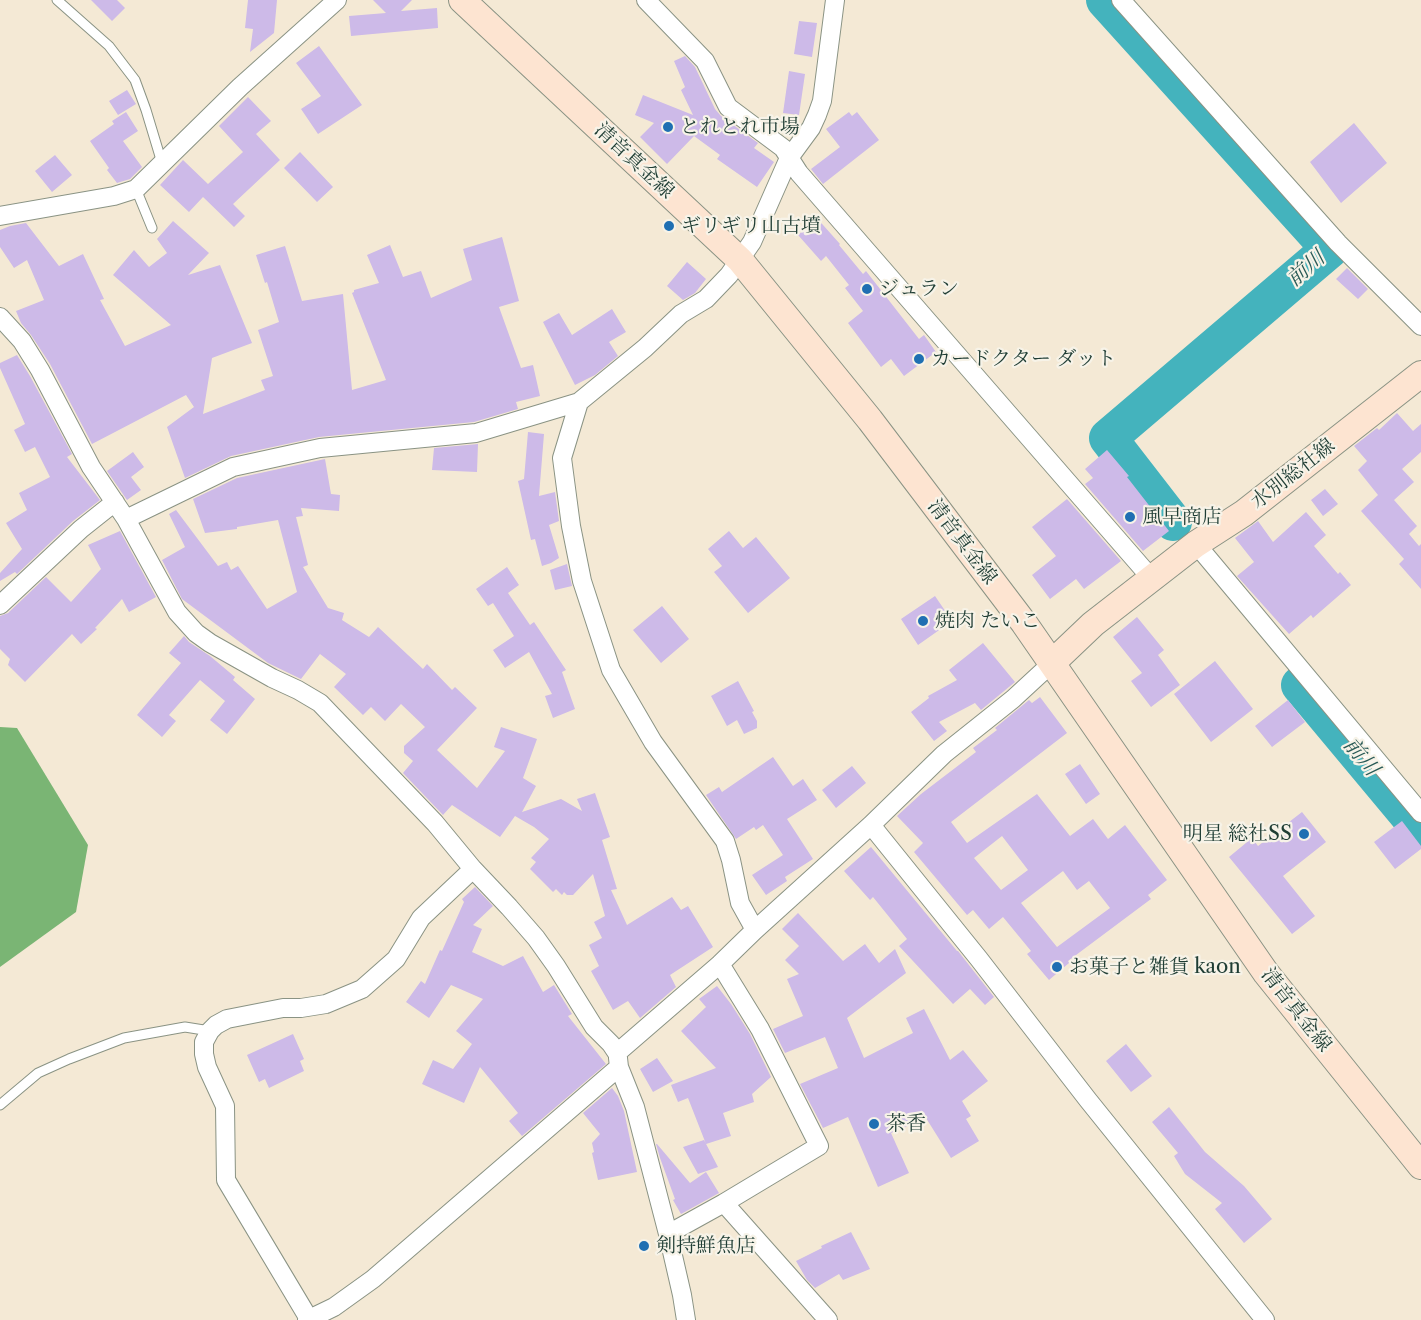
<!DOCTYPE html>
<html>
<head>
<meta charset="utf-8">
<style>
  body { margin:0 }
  canvas { display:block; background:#f4e9d5 }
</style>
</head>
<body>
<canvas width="1421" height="1320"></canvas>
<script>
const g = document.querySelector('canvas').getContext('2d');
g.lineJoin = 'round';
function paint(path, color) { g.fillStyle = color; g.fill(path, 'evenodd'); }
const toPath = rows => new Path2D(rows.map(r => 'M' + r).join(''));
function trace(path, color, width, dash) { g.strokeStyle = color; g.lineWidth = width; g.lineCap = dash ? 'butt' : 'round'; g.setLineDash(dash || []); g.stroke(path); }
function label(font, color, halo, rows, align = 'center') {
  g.font = font + ' "Libre Caslon Text","Noto Serif JP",serif'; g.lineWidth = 4.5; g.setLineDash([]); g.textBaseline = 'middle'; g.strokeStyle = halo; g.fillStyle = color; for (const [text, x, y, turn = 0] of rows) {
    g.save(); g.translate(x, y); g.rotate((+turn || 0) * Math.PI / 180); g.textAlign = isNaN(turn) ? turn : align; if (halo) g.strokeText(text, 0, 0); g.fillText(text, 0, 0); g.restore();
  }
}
const forest = toPath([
  [0,727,17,728,88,845,76,912,0,967]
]);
const river = toPath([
  [1105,0,1330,249,1108,438,1173,522],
  [1300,685,1421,830]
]);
const building = toPath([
  [91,0,117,0,125,8,112,21],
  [248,0,277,0,274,33,250,52,253,29,245,28],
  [373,0,412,0,401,11,437,8,438,28,351,36,349,16,386,13],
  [799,21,817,23,812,57,794,54],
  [319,46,362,105,318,134,301,109,321,96,296,63],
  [685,56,695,67,715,109,721,116,758,143,754,148,774,162,757,187,717,159,720,155,694,136,667,164,640,137,654,123,635,115,643,95,693,115,681,90,685,87,674,61],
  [789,71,805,74,799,115,783,113],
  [127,90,136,104,118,115,109,101],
  [248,97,271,121,256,134,280,160,233,204,245,216,234,227,203,197,189,212,160,185,183,160,208,184,243,152,219,126],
  [126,112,138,131,123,141,142,167,130,179,117,183,107,170,109,168,90,141,114,124,112,121],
  [849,112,852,116,857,112,879,140,823,184,811,169,840,147,826,129],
  [1354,123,1387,163,1341,203,1310,162],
  [300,152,333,187,317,202,284,168],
  [55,155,72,175,52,192,35,171],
  [815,216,840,244,839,245,863,274,866,271,919,339,924,335,936,352,904,376,891,359,881,367,848,323,863,311,845,288,849,285,826,256,821,261,798,235,805,229,803,227],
  [173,221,209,253,188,275,220,265,252,343,212,358,203,414,265,390,261,380,273,376,258,330,279,322,267,282,265,283,256,255,285,246,302,301,343,294,352,390,386,380,352,293,354,292,354,290,379,283,367,255,390,245,403,277,421,271,431,298,472,280,463,249,502,237,519,301,499,307,521,368,533,365,540,396,516,402,518,409,474,422,319,437,231,456,185,478,167,427,194,407,186,395,92,444,50,364,31,335,21,323,16,311,44,300,27,260,14,268,0,247,0,230,10,226,26,223,59,266,83,254,104,299,100,300,125,346,171,325,113,275,134,250,149,267,167,253,157,239],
  [687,262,706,279,695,293,683,300,667,286],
  [1347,268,1368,289,1358,299,1336,279],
  [612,309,626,332,609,342,618,356,595,375,575,385,543,322,559,313,572,335],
  [17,355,30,376,72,454,67,457,100,500,73,521,17,574,15,572,0,581,0,573,22,549,6,523,27,510,19,493,50,477,35,447,25,452,14,430,25,424,0,368,0,363],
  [1397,413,1413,431,1421,424,1421,452,1402,469,1414,482,1394,500,1417,526,1409,534,1419,546,1421,544,1421,589,1399,564,1404,559,1361,511,1378,495,1358,470,1367,461,1354,446,1377,428,1379,430],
  [528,432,544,434,539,496,555,492,559,521,549,525,559,558,551,563,542,566,535,539,531,540,518,481,524,479],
  [478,444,477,472,432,470,434,448],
  [1107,450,1129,476,1127,477,1169,531,1143,551,1085,484,1093,478,1085,469],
  [133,452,144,467,131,477,141,490,127,500,107,471],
  [325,459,331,494,340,495,339,511,301,508,303,516,296,517,308,565,303,567,328,608,344,613,342,620,369,637,378,627,423,669,427,664,452,690,455,687,477,708,437,750,477,788,505,751,494,747,501,727,537,739,523,778,536,786,522,812,561,799,582,811,577,799,595,793,610,837,602,840,617,889,611,890,627,925,672,897,681,910,688,906,713,947,670,975,676,987,640,1018,628,1001,613,1010,591,971,599,966,589,945,602,938,594,922,605,916,593,874,573,895,567,895,564,892,562,895,556,889,553,892,530,869,536,862,531,858,549,839,534,827,515,816,500,837,452,805,443,815,403,773,413,761,404,753,404,746,425,727,401,704,385,721,371,707,363,715,334,687,346,674,320,654,301,679,268,663,182,599,162,560,185,547,169,514,176,510,218,566,227,562,231,570,238,566,267,609,297,592,278,520,237,527,237,529,205,533,193,499,237,478],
  [1325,489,1338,504,1323,516,1311,500],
  [1067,499,1121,561,1084,589,1076,579,1050,599,1032,575,1056,556,1032,527],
  [1306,512,1326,535,1314,546,1338,574,1340,572,1351,585,1313,618,1311,615,1289,634,1237,576,1254,562,1235,538,1258,521,1273,542],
  [120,531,156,597,129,612,122,599,95,628,97,629,81,644,72,634,25,682,8,665,10,659,0,649,0,616,8,613,46,577,71,602,101,569,88,545],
  [729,531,743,548,756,537,790,578,748,613,714,572,722,566,708,549],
  [567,564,572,586,555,590,550,570],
  [507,567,519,585,508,593,530,625,534,622,566,670,562,672,575,709,553,718,545,696,552,694,529,652,505,668,493,650,514,636,493,603,488,606,476,589],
  [935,596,952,621,918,645,901,619],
  [662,606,689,639,661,663,633,630],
  [1137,617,1164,650,1158,655,1180,685,1151,707,1131,681,1142,673,1113,637],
  [184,636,189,642,210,656,235,677,233,680,255,699,227,734,210,720,225,701,200,680,169,715,176,721,162,737,137,715,181,663,169,653],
  [983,643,1015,682,981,710,975,703,939,722,947,731,934,741,911,712,929,698,928,696,957,680,949,670],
  [1215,661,1253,709,1211,742,1174,694],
  [738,681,754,711,752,712,757,721,757,728,744,734,737,720,727,726,711,696],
  [1040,697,1067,733,951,822,967,843,1037,794,1070,836,1093,819,1108,839,1125,825,1167,880,1148,895,1151,899,1068,961,1069,963,1049,980,1027,954,1031,951,1003,917,989,929,973,910,967,915,914,852,923,843,897,816,921,794,976,752,973,748,997,730,995,728,1029,700,1032,703],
  [1002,836,1028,870,1001,890,974,858],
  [1063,871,1077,890,1089,881,1110,908,1057,947,1021,903],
  [1288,700,1305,722,1272,747,1255,726],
  [773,757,793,786,803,779,817,800,787,819,813,859,785,877,787,881,766,895,752,875,783,855,763,825,756,830,754,827,736,839,706,795,719,787,722,792],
  [1080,764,1100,794,1086,804,1065,774],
  [852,766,866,783,836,808,822,790],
  [1302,812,1326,842,1283,876,1315,916,1292,934,1229,857,1252,838,1258,846],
  [1402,821,1421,846,1421,849,1395,869,1374,842],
  [871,847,957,951,958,951,994,997,985,1005,970,989,953,1004,899,946,907,939,873,897,870,900,844,871],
  [475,887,493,906,473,925,482,929,472,952,503,966,523,956,543,992,554,985,572,1014,568,1016,606,1064,522,1136,509,1121,518,1113,480,1067,464,1103,422,1084,433,1060,453,1069,472,1044,456,1031,483,999,451,985,429,1018,406,1002,421,981,425,984,440,950,442,951,464,902,462,899],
  [798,913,843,961,865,944,879,963,895,949,906,973,847,1018,864,1058,913,1033,906,1018,924,1009,950,1060,963,1050,988,1081,962,1101,971,1116,966,1119,979,1141,951,1158,926,1118,891,1133,909,1173,878,1187,848,1117,823,1128,800,1084,838,1068,825,1037,785,1053,773,1029,803,1016,787,979,799,974,785,960,799,946,782,929],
  [717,986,731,1004,750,1034,771,1077,752,1094,754,1102,723,1113,731,1136,706,1144,688,1098,678,1102,671,1085,716,1068,681,1031,706,1007,699,999],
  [293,1034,304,1059,300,1061,304,1071,269,1088,265,1079,259,1082,247,1055],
  [1126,1044,1152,1076,1131,1092,1106,1061],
  [657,1058,673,1081,653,1092,640,1069],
  [612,1088,618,1096,624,1111,637,1172,598,1180,592,1153,594,1152,592,1143,600,1134,583,1113],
  [1169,1107,1205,1152,1244,1186,1272,1219,1244,1243,1215,1209,1222,1203,1185,1174,1174,1156,1178,1153,1152,1122],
  [704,1140,718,1167,698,1174,683,1147],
  [656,1144,657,1144,690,1183,706,1172,719,1193,681,1214,673,1200,675,1199,660,1158],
  [851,1232,870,1269,843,1280,839,1274,815,1288,807,1280,796,1261,822,1248,821,1246]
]);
const service = toPath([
  [57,0,109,46,135,80,146,110,162,163],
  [136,189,152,228],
  [0,1105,38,1073,69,1059,124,1038,185,1027,210,1031]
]);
const minor = toPath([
  [646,0,705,61,728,107,783,148,799,173,1152,579],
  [1121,0,1338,243,1421,326],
  [0,216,114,196,136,189,240,87,337,0],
  [0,317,22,341,40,370,91,467,126,519,177,612,196,633,210,643,272,678,298,690,320,703,435,823,473,869,509,907,536,938,556,966,594,1027,611,1044,617,1053,720,964,755,930,871,825,944,754,1013,699,1052,663],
  [579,402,562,458,571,526,582,581,611,670,653,742,725,841,731,860,740,903,755,930],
  [126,519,233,467,320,448,476,433,579,402,645,348,681,314,706,299,729,275,752,242,789,158,811,128,817,115,822,101,835,0],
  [1196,544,1421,813],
  [0,605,81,529,115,502],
  [871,825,979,959,1088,1100,1265,1320],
  [720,964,760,1029,819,1146,724,1203],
  [618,1058,619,1067,635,1107,668,1234,682,1295,686,1320],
  [668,1234,724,1203,828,1320],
  [309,1319,226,1180,225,1106,207,1067,204,1054,204,1042,210,1031,216,1025,227,1019,283,1008,301,1008,326,1004,362,989,396,959,421,918,473,869],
  [307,1320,334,1307,373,1279,619,1067]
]);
const secondary = toPath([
  [462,0,740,260,870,420,1024,623,1266,973,1421,1166],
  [1052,663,1093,624,1196,544,1244,513,1421,374]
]);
const markers = [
  [668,127,6,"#1f6fb2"],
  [669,226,6,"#1f6fb2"],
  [867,289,6,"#1f6fb2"],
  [919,359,6,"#1f6fb2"],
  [1130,517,6,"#1f6fb2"],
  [923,621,6,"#1f6fb2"],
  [1304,834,6,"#1f6fb2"],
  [1057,967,6,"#1f6fb2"],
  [874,1124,6,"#1f6fb2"],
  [644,1246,6,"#1f6fb2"]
];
const poiNames = [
  ["とれとれ市場",680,127],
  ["ギリギリ山古墳",681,226],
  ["ジュラン",879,289],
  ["カードクター ダット",931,359],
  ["風早商店",1142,517],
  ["焼肉 たいこ",935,621],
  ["明星 総社SS",1292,834,"right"],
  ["お菓子と雑貨 kaon",1069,967],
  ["茶香",886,1124],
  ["剣持鮮魚店",656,1246]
];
const streetNames = [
  ["清音真金線",634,161,43],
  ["水別総社線",1293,474,-38],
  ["清音真金線",962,542,53],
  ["清音真金線",1296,1010,52]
];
const waterNames = [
  ["前川",1306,269,-41],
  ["前川",1361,757,50]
];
paint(forest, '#7ab574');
trace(river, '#44b3bd', 38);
paint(building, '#cdbae8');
trace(service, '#8a9384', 11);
trace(minor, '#8a9384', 20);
trace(secondary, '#8a9384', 28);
trace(service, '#fff', 9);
trace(minor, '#fff', 18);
trace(secondary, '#fde4d1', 26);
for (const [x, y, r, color] of markers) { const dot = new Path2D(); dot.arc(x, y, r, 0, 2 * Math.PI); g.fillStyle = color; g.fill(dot); trace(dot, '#f7f3e8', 2); }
label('20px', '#1f3d34', '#f7f3e8', poiNames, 'left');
label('20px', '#1f3d34', '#f7f3e8', streetNames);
label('italic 21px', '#285a56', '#f7f3e8', waterNames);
</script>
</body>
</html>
